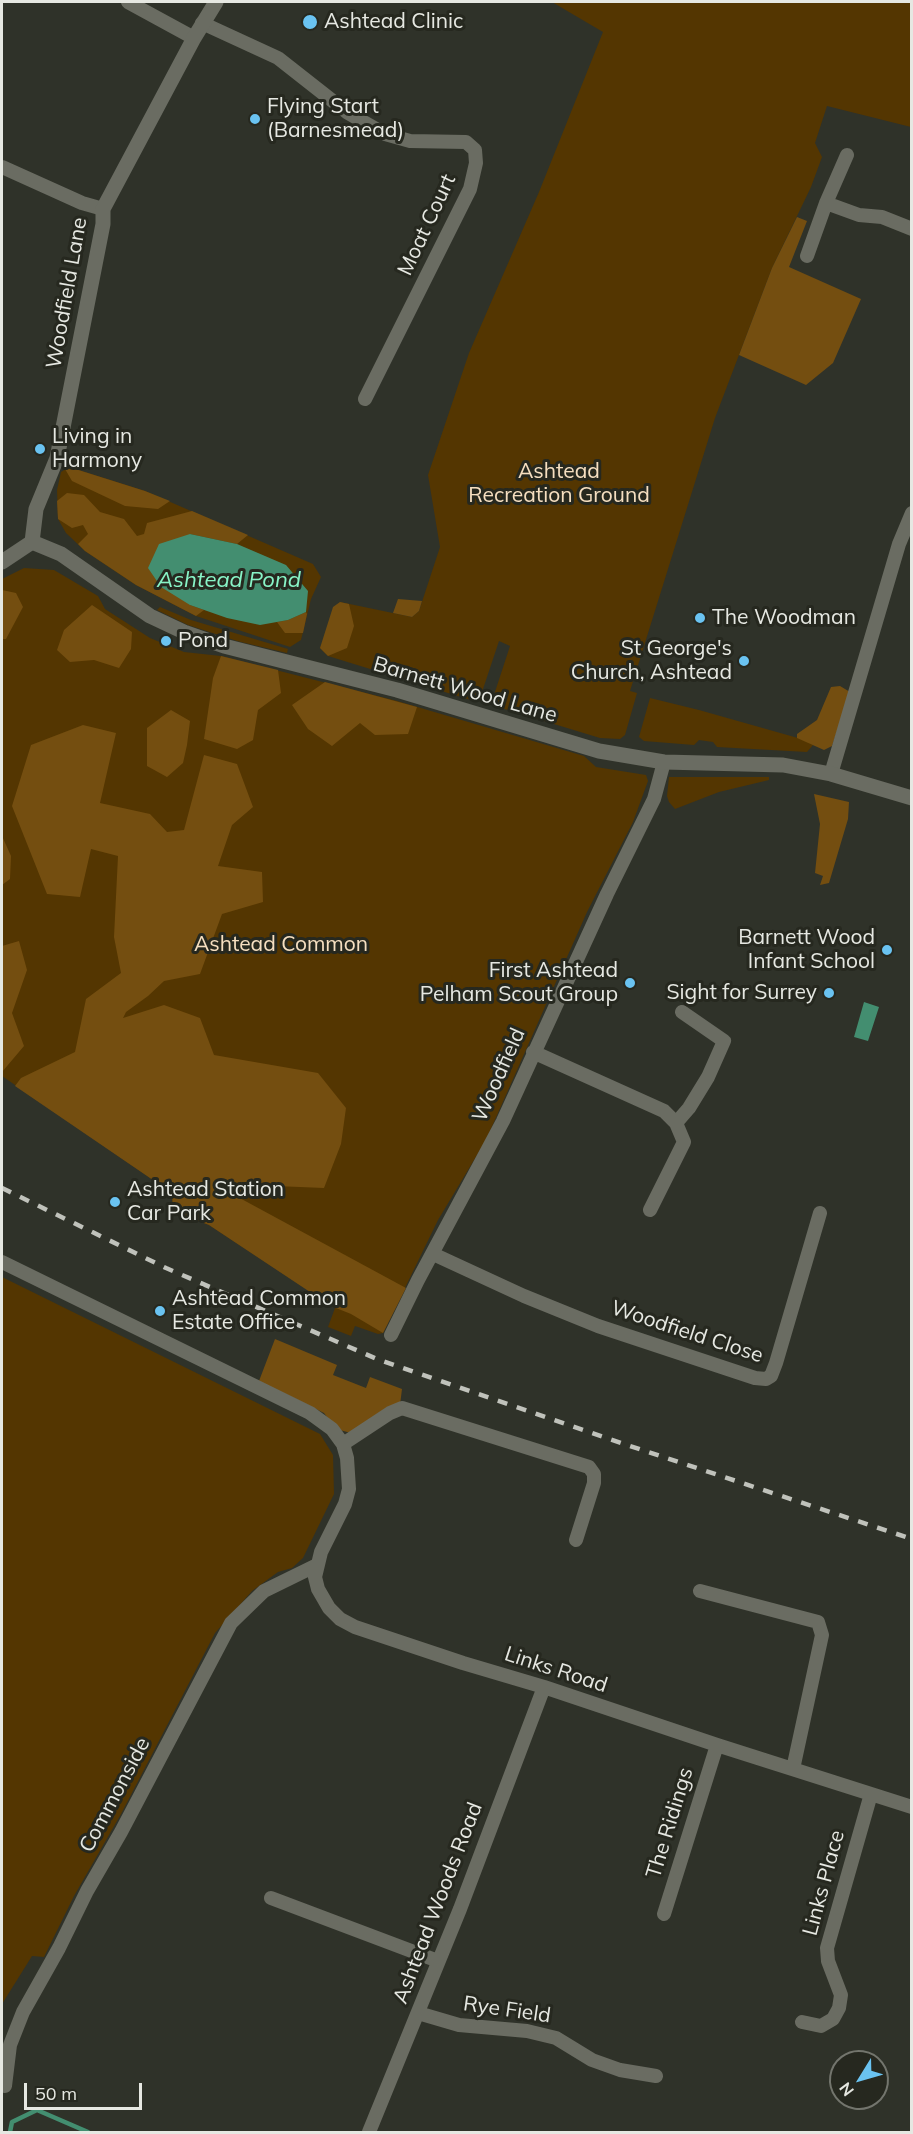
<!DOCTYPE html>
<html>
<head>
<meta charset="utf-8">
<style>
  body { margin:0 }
  #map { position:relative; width:913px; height:2134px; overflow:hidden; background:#2f3229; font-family:Mulish,sans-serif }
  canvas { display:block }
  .frame { position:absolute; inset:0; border:3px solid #e6e8e2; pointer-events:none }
  .north { position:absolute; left:829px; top:2050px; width:60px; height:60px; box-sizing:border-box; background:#26281f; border:2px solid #73756d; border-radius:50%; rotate:233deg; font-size:16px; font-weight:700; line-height:24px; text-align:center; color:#e6e8e2 }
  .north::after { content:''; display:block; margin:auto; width:21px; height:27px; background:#6ac3f1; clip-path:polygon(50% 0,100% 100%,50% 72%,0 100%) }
  .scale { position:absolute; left:24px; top:2083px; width:118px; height:27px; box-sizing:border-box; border:3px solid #e6e8e2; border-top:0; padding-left:8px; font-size:18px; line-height:21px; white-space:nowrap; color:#e6e8e2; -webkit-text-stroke:4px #26281f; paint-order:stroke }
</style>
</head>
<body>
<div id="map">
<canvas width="913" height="2134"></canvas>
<div class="frame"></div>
<div class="north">N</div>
<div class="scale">50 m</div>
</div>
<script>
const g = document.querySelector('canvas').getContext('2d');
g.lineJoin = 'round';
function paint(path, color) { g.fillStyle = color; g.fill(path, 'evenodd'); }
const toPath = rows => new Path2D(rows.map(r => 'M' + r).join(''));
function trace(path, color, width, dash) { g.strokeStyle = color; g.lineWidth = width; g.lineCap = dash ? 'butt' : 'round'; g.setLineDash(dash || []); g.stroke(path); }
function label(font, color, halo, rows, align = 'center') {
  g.font = font + ' Mulish,sans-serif'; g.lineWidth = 6; g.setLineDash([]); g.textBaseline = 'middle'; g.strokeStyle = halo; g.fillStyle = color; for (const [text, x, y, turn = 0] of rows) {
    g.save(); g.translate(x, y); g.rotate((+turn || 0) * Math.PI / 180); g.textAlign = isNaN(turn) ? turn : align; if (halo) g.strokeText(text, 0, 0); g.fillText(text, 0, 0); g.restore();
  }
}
const green = toPath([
  [552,2,911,2,911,127,827,106,815,143,822,157,811,187,772,268,715,418,630,691,637,693,625,735,620,739,600,738,498,707,492,701,510,646,499,641,480,698,474,701,328,656,320,648,340,602,412,617,419,611,440,547,428,475,469,353,539,192,603,32],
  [69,467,145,491,313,564,321,577,311,599,301,640,290,647,196,616,136,585,85,551,66,533,58,519,57,490,61,472],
  [24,568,54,570,98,596,105,609,150,638,184,652,221,656,397,701,584,756,596,767,646,775,648,781,633,822,587,912,486,1140,438,1220,383,1333,378,1334,355,1326,351,1336,328,1327,335,1308,209,1225,173,1211,172,1193,2,1076,2,579],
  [160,607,191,620,288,649,287,653,237,641,188,625,157,610],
  [650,698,699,710,805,740,813,745,807,752,717,747,713,742,699,740,694,745,644,741,639,737],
  [669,777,769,777,769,780,719,792,675,809,669,802,667,796],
  [2,1277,320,1434,333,1455,334,1494,303,1558,292,1568,278,1572,252,1591,215,1633,121,1814,74,1896,44,1957,32,1956,2,2004]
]);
const forest = toPath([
  [797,217,807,221,789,267,861,299,833,363,806,385,739,355,772,268],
  [69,467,145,491,170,501,158,509,125,506,72,481,65,469],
  [67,493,84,495,100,512,124,519,137,536,144,534,147,523,192,511,248,535,237,544,190,534,190,605,204,610,196,616,136,585,85,551,78,544,88,534,83,525,72,528,58,519,57,501],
  [2,590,16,593,23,607,6,639,2,639],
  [398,599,422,601,419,611,412,617,393,613],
  [340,602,349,604,354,626,347,648,328,656,320,648,333,607],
  [92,605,132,632,131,649,119,668,94,660,70,662,57,650,64,630],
  [306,612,307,614,303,633,285,633,277,622,288,620],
  [221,656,278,670,281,693,258,710,253,740,237,749,204,739,213,678],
  [325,682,417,707,408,734,375,735,360,723,332,746,308,729,292,705],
  [840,686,850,692,832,746,824,750,797,738,797,734,817,720,831,687],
  [171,710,190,721,187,745,183,763,167,777,147,766,147,728],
  [83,725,116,733,100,803,150,814,167,832,184,830,204,755,237,764,253,807,232,825,218,866,262,872,263,902,222,914,200,974,164,981,148,996,126,1012,123,1018,164,1005,200,1018,214,1055,318,1073,346,1108,341,1144,324,1188,251,1185,236,1196,406,1288,383,1333,351,1314,336,1308,313,1294,209,1225,173,1211,172,1193,15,1086,21,1078,75,1052,86,999,121,973,114,937,118,856,91,849,80,897,47,894,12,806,31,745],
  [814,794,849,802,848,819,829,883,820,885,823,876,815,873,820,824],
  [2,836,11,856,10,879,2,885],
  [19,941,27,970,12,1013,24,1046,2,1072,2,946],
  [275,1339,337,1365,333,1375,366,1388,370,1377,402,1389,400,1405,351,1433,336,1429,324,1413,259,1381]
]);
const water = toPath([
  [190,534,237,544,286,565,308,591,306,612,288,620,260,625,227,618,190,605,161,587,148,568,159,544],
  [864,1002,879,1007,868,1041,854,1037]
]);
const stream = toPath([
  [10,2132,12,2122,37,2110,88,2132]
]);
const street = toPath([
  [128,2,194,38],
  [202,23,278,58,348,113,385,134,410,141,466,142,475,150,476,163,470,189,365,399],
  [2,167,82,203,103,209],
  [826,203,859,215,882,217,912,229],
  [807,256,826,203,847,155],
  [831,774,899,544,912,513],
  [533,1052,664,1111,676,1123,684,1142,650,1210],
  [676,1123,689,1108,708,1077,724,1041,682,1012],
  [433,1254,524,1296,598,1326,755,1378,766,1379,771,1376,776,1363,820,1213],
  [2,1262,310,1413,332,1429,343,1444,347,1458,349,1489,345,1504,321,1552,315,1577,318,1589,329,1608,340,1619,355,1627,463,1663,544,1687,717,1745,912,1807],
  [391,1335,418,1280,503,1121,607,894,654,799,664,762],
  [343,1444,390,1413,402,1408,589,1467,594,1474,594,1483,576,1540],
  [700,1591,818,1622,822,1635,793,1769],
  [271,1898,438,1961],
  [664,1914,717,1745],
  [418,2013,459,2025,527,2031,556,2038,592,2060,620,2070,656,2076],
  [802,2022,821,2026,833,2019,839,2008,841,1995,828,1961,827,1948,871,1794],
  [5,2086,10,2045,23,2012,59,1948,87,1891,121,1832,231,1623,264,1591,317,1565],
  [369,2132,460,1909,544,1687]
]);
const secondary = toPath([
  [32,542,61,554,150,616,184,632,224,646,397,690,599,751,664,762,783,765,831,774,912,798],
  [32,542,36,509,57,458,103,224,103,209,194,38,216,2],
  [2,562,32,542]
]);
const rail = toPath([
  [2,1188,166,1268,377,1359,621,1443,912,1539]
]);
const markers = [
  [310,22,8,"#6ac3f1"],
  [255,119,6,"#6ac3f1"],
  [40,449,6,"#6ac3f1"],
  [700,618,6,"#6ac3f1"],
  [166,641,6,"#6ac3f1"],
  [744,661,6,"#6ac3f1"],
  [887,950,6,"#6ac3f1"],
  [630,983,6,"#6ac3f1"],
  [829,993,6,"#6ac3f1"],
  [115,1202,6,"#6ac3f1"],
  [160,1311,6,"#6ac3f1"]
];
const poiNames = [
  ["Ashtead Clinic",324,22],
  ["Flying Start",267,107],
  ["(Barnesmead)",267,131],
  ["Living in",52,437],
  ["Harmony",52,461],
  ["The Woodman",712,618],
  ["Pond",178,641],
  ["St George's",732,649,"right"],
  ["Church, Ashtead",732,673,"right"],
  ["Barnett Wood",875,938,"right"],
  ["Infant School",875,962,"right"],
  ["First Ashtead",618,971,"right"],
  ["Pelham Scout Group",618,995,"right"],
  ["Sight for Surrey",817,993,"right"],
  ["Ashtead Station",127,1190],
  ["Car Park",127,1214],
  ["Ashtead Common",172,1299],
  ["Estate Office",172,1323]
];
const streetNames = [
  ["Moat Court",427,225,-65],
  ["Woodfield Lane",67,293,-80],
  ["Barnett Wood Lane",465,690,16],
  ["Woodfield",499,1075,-66],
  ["Woodfield Close",687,1332,18],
  ["Links Road",556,1670,18],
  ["Commonside",115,1795,-62],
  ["The Ridings",670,1823,-73],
  ["Links Place",824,1883,-75],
  ["Ashtead Woods Road",438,1903,-69],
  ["Rye Field",507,2010,8]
];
const parkNames = [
  ["Ashtead",559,472],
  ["Recreation Ground",559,496],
  ["Ashtead Common",281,945]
];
const waterNames = [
  ["Ashtead Pond",229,580]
];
paint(green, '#543601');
paint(forest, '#744e10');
paint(water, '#438e70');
trace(stream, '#438e70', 4.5);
trace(street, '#6a6c62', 14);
trace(secondary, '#6a6c62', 15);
trace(rail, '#c0c2bb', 4.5, [10, 10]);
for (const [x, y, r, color] of markers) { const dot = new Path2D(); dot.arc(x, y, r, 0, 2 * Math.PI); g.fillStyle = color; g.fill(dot); trace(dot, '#26281f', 2); }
label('21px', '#e6e8e2', '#26281f', poiNames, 'left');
label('21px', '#e6e8e2', '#26281f', streetNames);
label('21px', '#f6dfc0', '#26281f', parkNames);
label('italic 22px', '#88f4c7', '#26281f', waterNames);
</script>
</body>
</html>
